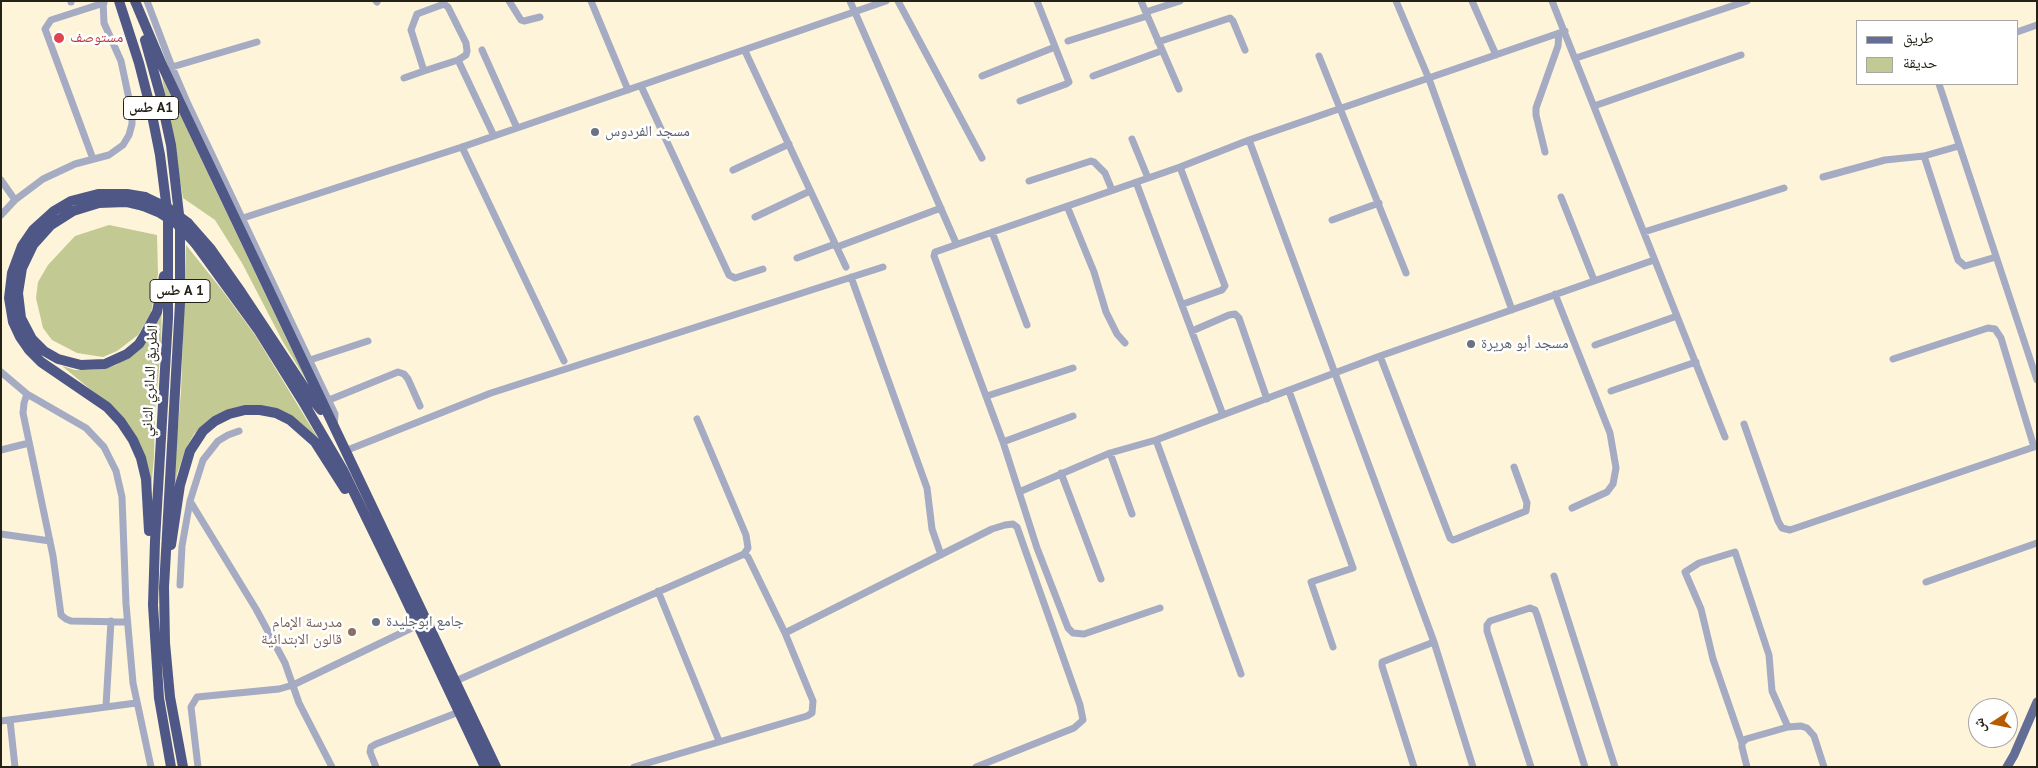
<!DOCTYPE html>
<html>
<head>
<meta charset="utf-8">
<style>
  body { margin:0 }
  #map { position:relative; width:2038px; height:768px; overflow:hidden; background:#fdf4d9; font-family:"PT Sans","Noto Naskh Arabic",sans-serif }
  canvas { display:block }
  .frame { position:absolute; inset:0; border:2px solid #242117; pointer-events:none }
  .legend { position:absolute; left:1856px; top:20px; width:162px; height:65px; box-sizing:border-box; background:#fff; border:1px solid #a7a6a2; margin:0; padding:6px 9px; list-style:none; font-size:15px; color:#242117 }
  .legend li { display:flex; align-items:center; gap:10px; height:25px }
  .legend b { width:25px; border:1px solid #a7a6a2 }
  .north { position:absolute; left:1968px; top:698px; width:50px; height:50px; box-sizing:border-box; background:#fff; border:1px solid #a7a6a2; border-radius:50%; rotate:259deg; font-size:14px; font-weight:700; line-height:20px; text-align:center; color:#242117 }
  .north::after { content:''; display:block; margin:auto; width:18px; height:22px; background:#b75b01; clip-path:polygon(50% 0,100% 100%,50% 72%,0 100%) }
</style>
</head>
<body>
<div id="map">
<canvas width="2038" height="768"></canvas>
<div class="frame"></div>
<ul class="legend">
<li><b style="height:6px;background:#646d96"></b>طريق</li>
<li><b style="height:14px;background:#c2c992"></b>حديقة</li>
</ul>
<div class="north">ش</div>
</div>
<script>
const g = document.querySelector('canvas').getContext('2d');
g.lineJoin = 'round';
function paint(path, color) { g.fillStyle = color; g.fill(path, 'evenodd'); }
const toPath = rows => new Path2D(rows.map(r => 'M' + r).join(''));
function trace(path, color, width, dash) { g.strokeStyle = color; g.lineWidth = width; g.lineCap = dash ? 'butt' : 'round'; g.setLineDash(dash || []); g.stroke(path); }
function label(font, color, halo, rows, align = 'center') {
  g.font = font + ' "PT Sans","Noto Naskh Arabic",sans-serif'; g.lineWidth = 5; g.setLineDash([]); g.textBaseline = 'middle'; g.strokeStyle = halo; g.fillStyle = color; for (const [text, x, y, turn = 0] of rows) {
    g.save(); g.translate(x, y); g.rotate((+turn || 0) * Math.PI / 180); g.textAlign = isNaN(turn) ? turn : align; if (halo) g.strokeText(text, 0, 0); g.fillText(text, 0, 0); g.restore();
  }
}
const green = toPath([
  [162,77,288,342,311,388,283,342,242,263,215,220,183,198],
  [109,225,157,235,158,274,151,313,138,335,117,351,103,357,77,353,52,340,43,328,36,298,38,282,48,265,75,236],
  [186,245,222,290,255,335,327,453,270,408,203,425,194,434,186,448,177,474,176,484,173,482,181,392],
  [162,300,161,346,155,412,154,457,151,490,144,455,107,403,62,366,75,370,87,370,105,369,116,365,138,349]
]);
const minor = toPath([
  [71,1,71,2],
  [147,1,172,67,187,102,335,414,334,428],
  [376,1,377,2],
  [509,1,521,20,524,21,540,17],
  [591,1,628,90],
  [850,1,956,243],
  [898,1,982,158],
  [1141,1,1179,89],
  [1396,1,1429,79,1512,310],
  [1472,1,1496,55],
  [1552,1,1725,437],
  [1146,12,1180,1],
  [2017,32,2037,25],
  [1068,41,1147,16],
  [1158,42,1230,18,1233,21,1245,50],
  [482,50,517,128],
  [745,51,846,267],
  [1319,56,1406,273],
  [1576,58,1747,1],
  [458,60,494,136],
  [172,67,257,42],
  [982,76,1055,47],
  [1093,76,1161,51],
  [404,78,424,71,458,60,466,55,467,51,466,43,448,7,444,4,417,14,411,30,424,71],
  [1939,84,2037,380],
  [641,86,729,275,735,278,763,269],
  [1020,101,1066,84,1069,82,1037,1],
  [1594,106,1741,55],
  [1132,139,1148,178],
  [1249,140,1434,642,1473,767],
  [462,147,564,361],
  [1545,152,1536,115,1536,108,1558,46,1559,33],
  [1924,156,1958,260,1965,266,1996,257],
  [93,159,45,29,51,20,104,3],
  [1180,167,1225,286,1222,290,1183,304],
  [733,170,789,144],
  [1823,177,1885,160,1924,156,1959,146],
  [1,180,15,200],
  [1029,181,1091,161,1094,162,1105,173,1112,190],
  [1136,182,1223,415],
  [1561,197,1594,280],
  [1067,206,1094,272,1106,312,1117,334,1125,343],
  [1,215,15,200,43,179,75,164,109,155,123,145,129,135,132,124,132,113,121,61,104,23,103,1],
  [755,217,810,191],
  [243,218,462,147,886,1],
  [1332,220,1379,203],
  [992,232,1027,325],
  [1644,232,1784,188],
  [837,247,941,208],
  [797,258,835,244],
  [851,277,927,488,932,529,941,555],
  [1555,294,1610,433,1616,468,1613,484,1607,492,1572,508],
  [1192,331,1229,315,1235,314,1239,318,1267,399],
  [1595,345,1677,316],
  [1380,356,1450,538,1453,540,1456,539,1526,511,1527,503,1514,467],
  [1893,359,1988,328,1995,329,2001,338,2034,447],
  [310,360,368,341],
  [1,372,27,394,86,428,104,447,116,471,122,497,126,604,133,683,151,767],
  [1289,391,1353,568,1311,582,1333,647],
  [1611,391,1696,362],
  [27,394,24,403,23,413,53,556,61,615,66,619,71,621,127,622],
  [987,396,1073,368],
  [329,400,398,372,404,374,408,379,420,406],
  [697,419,746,535,748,548,744,554],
  [1744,424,1778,521,1782,528,1790,530,2037,446],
  [239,431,228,435,218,441,203,460,190,501,256,609,285,663,299,703,332,767],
  [1156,440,1241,674],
  [1003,442,1073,416],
  [1,450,29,443],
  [345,451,491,393,883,267],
  [1110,453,1132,514],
  [1061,473,1101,579],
  [1019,492,1110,453,1156,440,1380,356,1654,260],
  [1,534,50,541],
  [1554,576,1615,767],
  [1926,582,2037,543],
  [180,585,182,546,190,501],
  [658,591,719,741],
  [1160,608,1084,634,1073,633,1068,628,1037,548,1003,442,934,256,935,252,1180,167,1249,140,1565,31],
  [785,633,992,529,1005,525,1013,524,1017,527,1080,705,1083,720,1074,728,976,767],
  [451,683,744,554,748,557,785,633,813,701,812,713,807,716,634,767],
  [106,706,111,621],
  [10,720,15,767],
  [1,721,136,703],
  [1742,743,1713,659,1701,609,1685,572,1699,563,1735,552,1769,655,1772,691,1788,727],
  [198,767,191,707,197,697,279,689,293,685,418,625],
  [376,767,370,752,371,747,376,744,459,712],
  [1414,767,1382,666,1382,662,1434,642],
  [1531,767,1487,631,1487,625,1490,621,1530,608,1535,610,1537,615,1585,767],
  [1747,767,1742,747,1742,743,1746,739,1788,727,1801,726,1807,728,1814,736,1824,767]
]);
const major = toPath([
  [2007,767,2014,755,2037,702]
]);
const highway = toPath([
  [119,1,139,63,151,110,160,155,168,218,168,318,155,541,153,605,159,698,171,767],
  [135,1,162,65,496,767],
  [145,40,160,94,171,145,180,223,180,303,164,587,165,643,170,697,183,767],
  [145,197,127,194,98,194,71,201,54,211,33,230,22,246,12,273,9,298,13,322,20,337,29,350,41,362,107,407,121,422,133,440,141,458,146,479,149,531],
  [143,206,126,202,99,203,73,211,51,225,33,245,22,268,18,293,21,318,32,339,44,351,58,359,81,365,105,364,127,354,139,344,144,336,157,312,164,276],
  [188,223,210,248,241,292,312,399,321,410],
  [195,243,259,331,302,400,343,470,400,587,485,767],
  [171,545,180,485,190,451,203,431,215,421,229,414,245,410,260,410,276,413,290,420,315,442,345,489]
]);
const highwayBridge = toPath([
  [145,197,168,208,188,223],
  [143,206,160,213,176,223,195,243]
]);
const markers = [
  [59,38,6,"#e0444e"],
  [595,132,5,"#6b7280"],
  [1471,344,5,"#6b7280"],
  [376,622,5,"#6b7280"],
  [352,632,5,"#8d6e63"]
];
const shields = [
  [151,108,55],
  [180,291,60]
];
const shieldNames = [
  ["طس A1",151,108],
  ["طس A 1",180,291]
];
const healthNames = [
  ["مستوصف",70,38]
];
const worshipNames = [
  ["مسجد الفردوس",605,132],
  ["مسجد أبو هريرة",1481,344],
  ["جامع ابوجليدة",386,622]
];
const streetNames = [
  ["الطريق الدائري الثاني",150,381,-87]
];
const educationNames = [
  ["مدرسة الإمام",342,623],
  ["قالون الابتدائية",342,640]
];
paint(green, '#c2c992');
trace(minor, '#a5abc2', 7);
trace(major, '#646d96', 9);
trace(highway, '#4e5786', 10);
trace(highwayBridge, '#4e5786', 10);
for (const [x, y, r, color] of markers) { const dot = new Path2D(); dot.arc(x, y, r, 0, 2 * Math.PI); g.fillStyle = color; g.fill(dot); trace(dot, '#fff', 2); }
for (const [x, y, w] of shields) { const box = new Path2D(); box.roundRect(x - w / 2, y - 11.5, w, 23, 4); g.fillStyle = '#fff'; g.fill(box); trace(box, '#242117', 1); }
label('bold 14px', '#242117', null, shieldNames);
label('15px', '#be3a42', '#fff', healthNames, 'left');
label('15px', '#5b616d', '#fff', worshipNames, 'left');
label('15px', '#242117', '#fff', streetNames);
label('15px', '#785e54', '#fff', educationNames, 'right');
</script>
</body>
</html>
